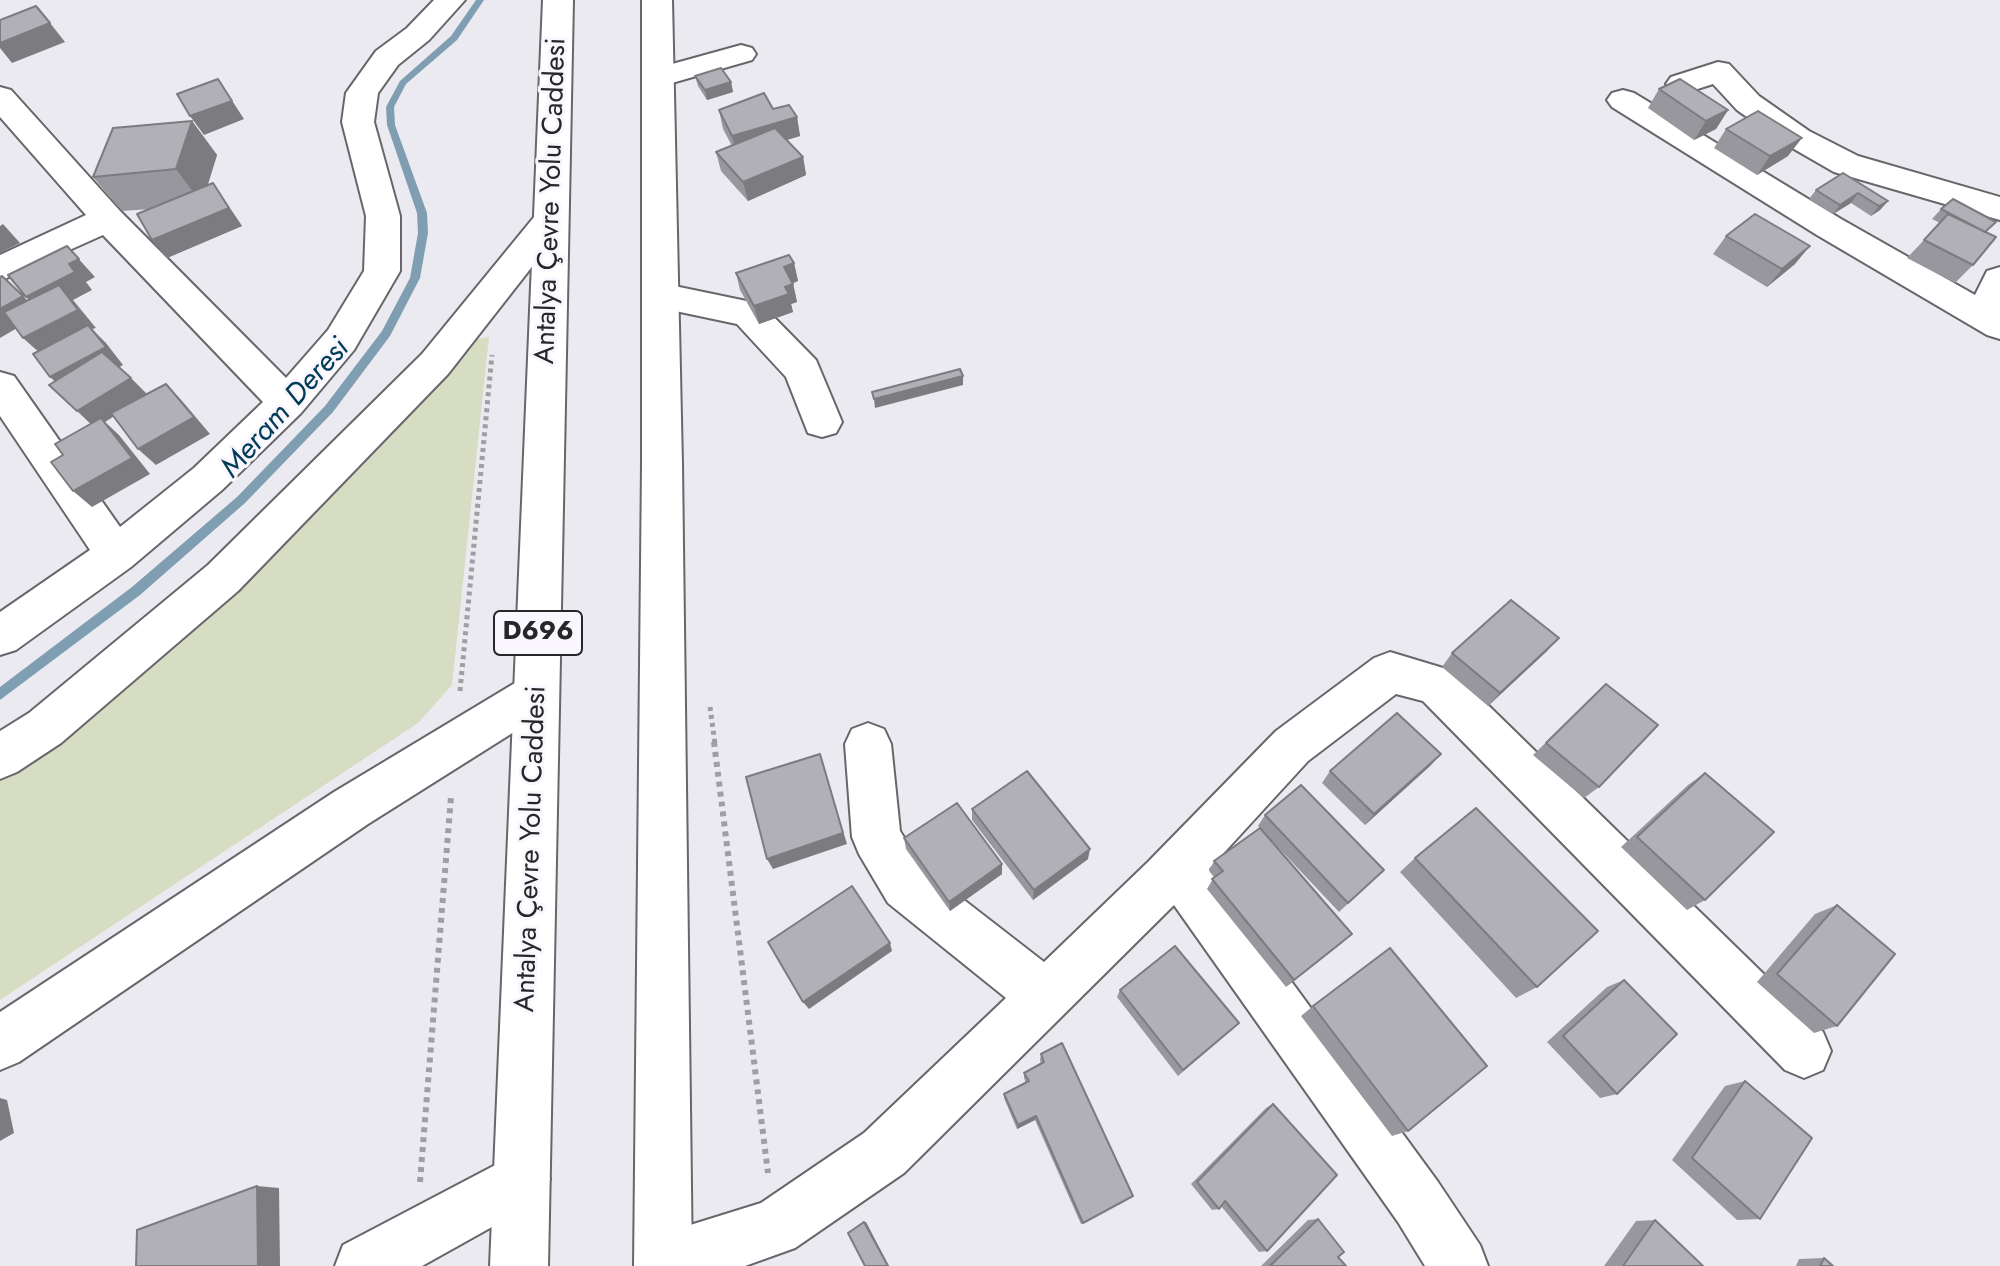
<!DOCTYPE html>
<html>
<head>
<meta charset="utf-8">
<style>
  body { margin:0 }
  canvas { display:block; background:#ebeaf0 }
</style>
</head>
<body>
<canvas width="2000" height="1266"></canvas>
<script>
const g = document.querySelector('canvas').getContext('2d');
g.lineJoin = 'round';
function paint(path, color) { g.fillStyle = color; g.fill(path, 'evenodd'); }
const toPath = rows => new Path2D(rows.map(r => 'M' + r).join(''));
function trace(path, color, width, dash) { g.strokeStyle = color; g.lineWidth = width; g.lineCap = dash ? 'butt' : 'round'; g.setLineDash(dash || []); g.stroke(path); }
function label(font, color, halo, rows, align = 'center') {
  g.font = font + ' Jost,sans-serif'; g.lineWidth = 6; g.setLineDash([]); g.textBaseline = 'middle'; g.strokeStyle = halo; g.fillStyle = color; for (const [text, x, y, turn = 0] of rows) {
    g.save(); g.translate(x, y); g.rotate((+turn || 0) * Math.PI / 180); g.textAlign = isNaN(turn) ? turn : align; if (halo) g.strokeText(text, 0, 0); g.fillText(text, 0, 0); g.restore();
  }
}
const green = toPath([
  [489,337,452,685,418,723,0,1000,0,767,332,483,476,339]
]);
const stream = toPath([
  [476,0,484,0,457,40,406,84,394,107,395,125,427,213,428,233,420,278,390,336,333,412,245,503,140,595,0,700,0,687,132,587,237,497,325,406,382,331,410,278,418,233,417,213,387,125,386,107,400,81,451,36,476,0]
]);
const pathFar1 = toPath([
  [460,691,492,355],
  [710,707,715,744]
]);
const path = toPath([
  [714,742,768,1173],
  [420,1182,451,797]
]);
const minor = toPath([
  [434,0,465,0,429,40,398,65,378,93,374,122,400,216,400,271,354,350,301,413,222,490,131,567,16,650,0,655,0,612,90,550,0,416,0,372,14,376,120,527,194,468,263,402,103,235,0,281,0,255,86,215,0,117,0,87,11,90,120,211,286,378,328,330,364,271,366,216,342,122,346,93,376,51,407,28,434,0],
  [741,45,752,48,756,54,752,60,658,87,647,85,642,78,647,71,741,45],
  [1718,62,1729,64,1759,96,1809,131,1858,156,2000,197,2000,220,1834,172,1787,145,1737,110,1713,84,1682,94,1671,91,1666,84,1671,77,1718,62],
  [1623,90,1634,93,1841,219,1975,295,1987,271,2000,267,2000,339,1987,335,1817,235,1612,107,1607,100,1612,93,1623,90],
  [551,207,563,211,568,219,563,227,448,374,238,591,61,743,17,772,0,779,0,731,29,713,208,565,422,354,539,211,551,207],
  [660,283,761,304,816,360,842,422,836,433,822,437,808,433,786,377,737,324,647,305,642,296,647,287,660,283],
  [1390,652,1453,671,1823,1032,1831,1051,1823,1070,1804,1078,1785,1070,1423,701,1396,694,1308,761,1209,869,1438,1182,1480,1245,1488,1266,1425,1266,1398,1222,1174,905,904,1173,795,1248,745,1266,636,1266,634,1261,642,1240,761,1203,864,1133,1006,998,888,903,859,854,852,837,845,744,852,729,868,723,884,729,891,744,900,831,924,869,1044,962,1148,862,1276,731,1374,658,1390,652],
  [536,674,552,680,559,694,552,708,368,824,19,1062,0,1070,0,1012,334,792,520,680,536,674],
  [522,1151,542,1159,550,1179,542,1199,422,1266,335,1266,343,1245,522,1151]
]);
const highway = toPath([
  [543,0,573,0,548,1266,490,1266,543,0],
  [642,0,672,0,682,464,692,1266,634,1266,642,464,642,0]
]);
const wall = toPath([
  [695,76,731,82,733,92,707,100,698,86],
  [1659,89,1728,110,1716,129,1694,140,1648,108],
  [773,109,797,117,800,136,787,140,803,157,806,175,748,201,721,171,716,152,732,146,723,129,719,110],
  [192,121,217,155,207,185,213,183,242,226,167,258,152,240,151,209,122,211,93,177],
  [1726,129,1788,156,1757,175,1714,148],
  [1843,173,1888,201,1880,210,1871,216,1851,203,1833,214,1809,199,1816,190],
  [1941,209,1986,232,1973,265,1955,283,1907,258,1940,223,1932,219],
  [1726,236,1795,264,1767,287,1713,254],
  [794,263,798,281,793,283,797,302,791,304,793,312,759,324,740,290,736,273],
  [1559,638,1546,652,1488,706,1442,667,1452,653],
  [1606,684,1599,787,1584,798,1533,755],
  [1441,754,1430,766,1365,825,1322,783,1330,771],
  [1705,773,1705,900,1687,910,1621,847,1688,785],
  [972,809,1088,859,1033,900,972,820],
  [1265,815,1384,870,1339,912,1258,826],
  [904,838,1002,874,950,911,906,849],
  [1415,858,1537,987,1516,998,1400,872],
  [1214,861,1342,943,1286,987,1207,889,1214,877,1209,871],
  [1837,905,1837,1026,1814,1033,1757,982,1815,914],
  [1624,980,1617,1094,1600,1098,1547,1042,1607,987],
  [1120,990,1233,1029,1178,1076,1117,997],
  [1313,1006,1408,1131,1392,1136,1301,1016],
  [1041,1054,1133,1196,1081,1224,1035,1120,1017,1129,1004,1098,1004,1094,1026,1083,1024,1078,1024,1073,1041,1064,1040,1060],
  [1745,1081,1760,1219,1737,1220,1672,1160,1725,1086],
  [1273,1104,1267,1251,1259,1252,1221,1206,1219,1209,1212,1210,1191,1184,1266,1108],
  [1318,1219,1338,1257,1346,1266,1261,1266,1308,1220],
  [1655,1220,1703,1266,1604,1266,1636,1221],
  [1824,1258,1833,1266,1796,1266,1799,1259]
]);
const shadedWall = toPath([
  [50,23,65,42,12,63,0,48,0,43],
  [218,79,244,119,204,135,190,116],
  [731,82,733,92,707,100,705,90],
  [1728,110,1716,129,1694,140,1706,121],
  [797,117,800,136,737,154,732,136],
  [192,121,217,155,202,204,176,169],
  [1802,138,1788,156,1757,175,1770,156],
  [803,157,806,175,748,201,743,182],
  [213,183,242,226,167,258,152,240],
  [1858,193,1851,203,1833,214,1840,205],
  [1888,201,1880,210,1871,216,1879,206],
  [3,224,20,243,0,253,0,226],
  [67,246,95,277,86,282,92,290,73,300,96,328,92,329,106,343,123,365,69,394,50,377,42,355,23,338,44,315,26,297,69,264],
  [1810,246,1795,264,1767,287,1782,269],
  [794,263,798,281,788,285,784,267],
  [793,284,797,302,791,304,793,312,759,324,754,306,785,287],
  [23,296,41,314,0,338,0,309],
  [963,376,963,385,875,408,874,399],
  [131,378,148,395,105,422,119,435,150,474,92,507,73,491,95,428,77,411],
  [166,384,182,401,210,434,156,465,138,449],
  [1559,638,1546,652,1488,706,1500,693],
  [820,754,847,844,773,869,767,859],
  [1441,754,1430,766,1365,825,1374,814],
  [1090,849,1088,859,1033,900,1034,890],
  [1002,864,1002,874,950,911,949,902],
  [1352,934,1342,943,1286,987,1294,980],
  [890,943,892,951,809,1009,803,1002],
  [0,1098,7,1100,14,1133,0,1141],
  [1036,1116,1035,1120,1017,1129,1018,1125],
  [257,1186,279,1188,280,1266,258,1266],
  [864,1222,866,1222,889,1266,888,1266]
]);
const building = toPath([
  [36,6,50,23,0,43,0,20,36,6],
  [721,68,731,82,705,90,695,76,721,68],
  [218,79,232,101,190,116,177,94,218,79],
  [1680,79,1728,110,1706,121,1659,89,1680,79],
  [764,93,773,109,789,105,797,117,732,136,719,110,764,93],
  [1758,111,1802,138,1770,156,1726,129,1758,111],
  [192,121,176,169,93,177,113,128,192,121],
  [775,128,803,157,743,182,716,152,775,128],
  [1843,173,1888,201,1879,206,1858,193,1840,205,1816,190,1843,173],
  [213,183,229,208,152,240,137,214,213,183],
  [1953,199,1996,222,1985,232,1941,209,1953,199],
  [1755,214,1810,246,1782,269,1726,236,1755,214],
  [1948,214,1996,237,1973,265,1924,240,1948,214],
  [67,246,79,259,69,264,75,272,26,297,8,275,67,246],
  [789,255,794,263,784,267,793,284,785,287,789,294,754,306,736,273,789,255],
  [2,276,23,296,0,309,0,277,2,276],
  [59,285,78,310,23,338,4,312,59,285],
  [88,325,106,347,50,377,33,354,88,325],
  [102,352,131,378,77,411,49,385,102,352],
  [960,369,963,376,874,399,872,392,960,369],
  [166,384,194,417,138,449,111,413,166,384],
  [101,418,132,458,73,491,51,462,63,455,55,444,101,418],
  [1511,600,1559,638,1500,693,1452,653,1511,600],
  [1606,684,1658,725,1599,787,1546,743,1606,684],
  [1397,713,1441,754,1374,814,1330,771,1397,713],
  [820,754,843,833,767,859,746,777,820,754],
  [1027,771,1090,849,1034,890,972,809,1027,771],
  [1705,773,1774,832,1705,900,1637,837,1705,773],
  [1301,785,1384,870,1348,903,1265,815,1301,785],
  [957,803,1002,864,949,902,904,838,957,803],
  [1476,808,1598,931,1537,987,1415,858,1476,808],
  [1260,828,1352,934,1294,980,1212,879,1223,871,1214,861,1260,828],
  [852,886,890,943,803,1002,768,942,852,886],
  [1837,905,1895,954,1837,1026,1777,974,1837,905],
  [1175,946,1239,1023,1183,1070,1120,990,1175,946],
  [1390,948,1487,1066,1408,1131,1313,1006,1390,948],
  [1624,980,1677,1034,1617,1094,1563,1036,1624,980],
  [1062,1043,1133,1196,1083,1223,1036,1116,1018,1125,1004,1094,1029,1081,1024,1073,1044,1062,1041,1054,1062,1043],
  [1745,1081,1812,1138,1760,1219,1692,1158,1745,1081],
  [1273,1104,1337,1175,1267,1251,1225,1201,1219,1209,1197,1182,1273,1104],
  [257,1186,258,1266,136,1266,137,1230,257,1186],
  [1318,1219,1344,1252,1338,1257,1346,1266,1270,1266,1318,1219],
  [1655,1220,1703,1266,1623,1266,1655,1220],
  [864,1222,888,1266,865,1266,848,1233,864,1222],
  [1824,1258,1833,1266,1820,1266,1824,1258]
]);
const shields = [
  [538,633,88]
];
const shieldNames = [
  ["D696",538,633]
];
const streetNames = [
  ["Antalya Çevre Yolu Caddesi",552,201,-88],
  ["Antalya Çevre Yolu Caddesi",532,849,-88]
];
const waterNames = [
  ["Meram Deresi",286,409,-48]
];
paint(green, '#d6ddc2');
paint(stream, '#809eb2');
trace(minor, '#67666b', 4);
trace(highway, '#67666b', 4);
trace(pathFar1, '#9f9ea3', 5, [4, 4]);
trace(path, '#9f9ea3', 6, [5, 5]);
paint(minor, '#fff');
paint(highway, '#fff');
paint(wall, '#98979d');
paint(shadedWall, '#7c7b7f');
paint(building, '#b1b0b6');
trace(building, '#7c7b7f', 2);
for (const [x, y, w] of shields) { const box = new Path2D(); box.roundRect(x - w / 2, y - 22, w, 44, 6); g.fillStyle = '#f9f7fd'; g.fill(box); trace(box, '#272729', 2); }
label('bold 26px', '#272729', null, shieldNames);
label('28px', '#272729', '#f9f7fd', streetNames);
label('italic 30px', '#003c58', '#f9f7fd', waterNames);
</script>
</body>
</html>
